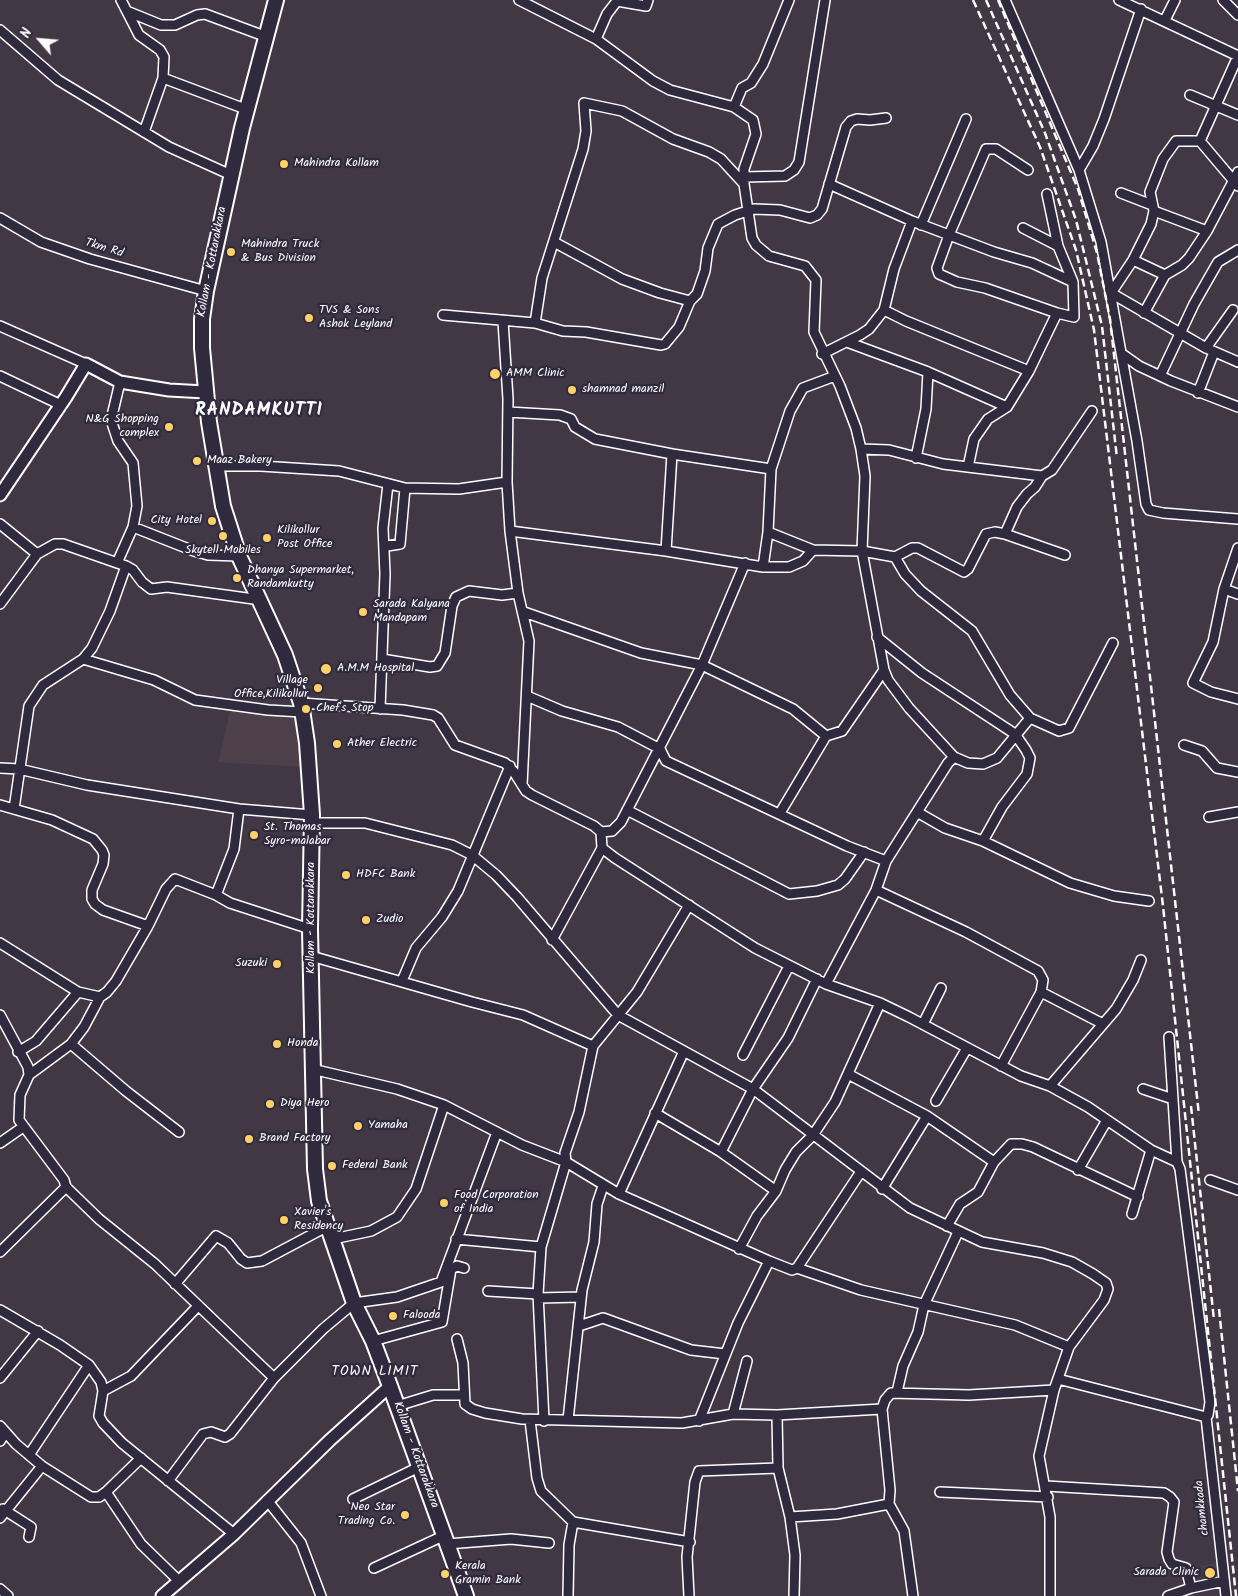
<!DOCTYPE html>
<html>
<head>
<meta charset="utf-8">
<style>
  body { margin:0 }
  #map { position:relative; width:1238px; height:1596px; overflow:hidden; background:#413745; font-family:Kalam,sans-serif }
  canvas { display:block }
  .north { position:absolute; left:15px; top:15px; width:50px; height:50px; -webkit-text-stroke:4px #2f2a3d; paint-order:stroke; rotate:297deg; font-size:14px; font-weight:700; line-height:20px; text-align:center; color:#fff }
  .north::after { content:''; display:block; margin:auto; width:18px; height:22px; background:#fff; clip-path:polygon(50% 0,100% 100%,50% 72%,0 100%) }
</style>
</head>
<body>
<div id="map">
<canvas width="1238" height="1596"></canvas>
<div class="north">N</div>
</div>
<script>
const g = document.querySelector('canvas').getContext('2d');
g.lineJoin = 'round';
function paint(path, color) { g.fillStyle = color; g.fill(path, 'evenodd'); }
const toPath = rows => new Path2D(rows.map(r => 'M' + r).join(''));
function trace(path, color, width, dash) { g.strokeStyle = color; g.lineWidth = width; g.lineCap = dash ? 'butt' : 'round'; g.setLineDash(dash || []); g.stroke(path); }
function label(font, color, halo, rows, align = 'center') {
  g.font = font + ' Kalam,sans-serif'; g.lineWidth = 4.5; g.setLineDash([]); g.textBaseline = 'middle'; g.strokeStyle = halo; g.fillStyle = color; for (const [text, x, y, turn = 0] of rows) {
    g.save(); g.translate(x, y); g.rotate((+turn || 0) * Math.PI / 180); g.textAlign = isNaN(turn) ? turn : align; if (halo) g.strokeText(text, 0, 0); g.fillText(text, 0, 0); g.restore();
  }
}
const built = toPath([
  [231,707,299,714,303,767,218,762],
  [1216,1563,1219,1580,1205,1583,1202,1566]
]);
const minor = toPath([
  [121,0,139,35,160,50,164,57,163,78,144,132],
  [519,0,596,39,653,81,670,90,734,107,753,120,756,134,744,169,744,184,752,238,756,245,769,256,805,266,816,280,814,332,840,386,856,428,861,449,865,476,862,551,884,670,888,680,909,708,954,757],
  [1005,0,1079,170,1101,242,1137,441,1146,504,1149,510,1163,513,1238,519],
  [1119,0,1238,56,1200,141,1176,141,1163,159,1150,192,1154,211,1151,224,1133,260,1111,293,1206,348,1238,362],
  [1223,0,1238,15],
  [129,12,161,25,175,25,197,15,205,14,267,37],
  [1165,20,1175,0],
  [0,30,58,80,169,147,231,175],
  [596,39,607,14,617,1,646,6,648,0],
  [163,78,248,110],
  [1190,95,1238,115],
  [734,107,742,88,751,83,763,64,789,0],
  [1200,141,1238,186],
  [1028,170,996,149,986,149,949,235,937,268,939,274,957,282,985,288,1057,313,1074,317,1073,282,1058,246,1047,194],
  [1079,170,1093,146,1104,119,1141,9],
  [744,177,785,176,794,170,799,162,825,0],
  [829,184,912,221,994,252,1032,263,1073,282],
  [1121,193,1152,205],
  [1154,211,1207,231],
  [0,218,41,242,90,259,206,291],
  [921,225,966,119],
  [1023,228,1058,246],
  [554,242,622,279,660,293,690,301],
  [1133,260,1165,275,1144,313],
  [1165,275,1182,265,1189,258,1207,231,1238,172],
  [884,310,906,321,1029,371],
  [443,315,535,323,563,331,586,332,661,345,665,344,679,327,690,301,697,294,705,271,708,248,718,224,735,215,754,209,780,210,810,218,817,215,822,209,846,127,851,121,857,119,870,120,886,118],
  [503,321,508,399,507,482,510,531,518,593,529,641,522,785],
  [535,323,542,278,583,149,586,131,584,103,622,111,673,139,709,152,721,159,744,184],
  [0,326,86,364],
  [847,342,928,372,1007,407],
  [1206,348,1233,310],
  [822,354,860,335,869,329,884,310,894,269,912,221],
  [1122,354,1139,366,1171,381,1238,407],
  [0,376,61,405],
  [1160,376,1194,304,1218,262,1238,250],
  [1198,393,1214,352],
  [508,412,560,415,571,419,575,427,595,439,672,454,666,551],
  [861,449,889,450,943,464,1042,476],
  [672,454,771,469],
  [916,458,926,409,928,372],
  [215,466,261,466,339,471,405,488,459,489,507,482],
  [968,467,974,439,988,419,1007,407,1029,371,1057,313],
  [0,524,37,554],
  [133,527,194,551,208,555,239,556],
  [510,531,666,551,763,567,789,567,803,561,813,550,862,551,895,557,912,548,918,548,964,572,968,569,986,534,995,532,1005,534,1065,555],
  [768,532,813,550],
  [1005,534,1017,507,1027,494,1035,487,1042,476,1052,470,1092,411],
  [387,546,400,544,405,488],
  [1238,548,1224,589,1213,642,1193,683,1211,692,1238,699],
  [895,557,905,574,921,591,972,631,1010,695,1030,718],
  [117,563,133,527,137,506,133,463,118,441,111,420,120,382],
  [763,567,768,532,771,469,790,411,803,388,835,376],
  [1224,589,1238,594],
  [0,604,37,554,55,544,63,544,126,566,133,570,142,582,151,589,167,587,261,600],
  [524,612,641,653,702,665,793,709,826,736],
  [877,637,922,673,1015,734,1026,750,1030,758,1027,774,1002,807,983,841],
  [83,659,154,680,195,700,268,710,302,712],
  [382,659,430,667,437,666,445,653,452,606,456,597,469,591,502,595,518,593],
  [527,696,562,711,618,727,660,749,666,761,847,846,886,861],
  [301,703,403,710,433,715,438,718,455,745,505,763,514,772,526,791,532,795,594,826,601,832,602,848,615,858,755,948,826,984,880,1003,909,1017,1021,1076,1050,1086,1088,1107,1151,1150,1177,1162,1180,1169,1210,1402,1208,1415,1206,1417,1058,1379],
  [380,709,385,574,383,528,388,484],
  [1184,745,1202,751,1217,768,1238,772],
  [0,768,19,769,87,785,239,809],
  [0,805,52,820,93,839,102,850,104,855,103,864,92,890,92,899,95,904,103,910,148,926],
  [14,809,29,706,43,685,83,659,92,648,110,611,126,566],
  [627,810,789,894,817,891,838,885,845,879,864,852],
  [917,812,945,828,983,841,1070,883,1114,896,1149,901],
  [780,813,826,736,842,731,884,670],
  [1209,817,1238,812],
  [312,823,365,823,452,845,472,855,496,875,517,897,618,1015,753,1089,910,1208,982,1242,1043,1253,1072,1262,1093,1274,1106,1283,1108,1289,1104,1300,1069,1347],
  [601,832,612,831,621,822,702,665,745,563],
  [876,890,966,932,1038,971,1043,980,1041,992,1001,1066],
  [216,895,234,849,239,809,312,815],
  [552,940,602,848],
  [0,943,78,992,100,997,107,992,116,981,148,926,166,889,175,879,216,895,230,903,310,929],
  [311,956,472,1002,523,1015,593,1046],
  [402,981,416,948,442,917,458,891,510,766],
  [826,984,876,890,886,861,948,763,954,757,968,763,983,764,997,758,1030,718,1059,731,1069,728,1113,643],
  [1041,992,1103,1024],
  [0,1015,28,1067,29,1075],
  [923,1024,941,988],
  [1169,1037,1177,1162],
  [71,1044,126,1091,179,1132],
  [18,1052,36,1041,78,992],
  [743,1055,789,966],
  [312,1069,397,1089,444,1105,522,1145,566,1162,619,1194,769,1261,792,1270,797,1268,861,1290,1015,1325,1069,1347,1054,1390,1039,1456,1050,1517,1050,1596],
  [848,1074,927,1116,994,1162],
  [1050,1086,1116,1009,1133,980,1141,960],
  [1143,1089,1173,1099],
  [936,1101,967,1048],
  [655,1113,721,1152,776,1191],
  [0,1143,23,1127],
  [721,1152,753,1089,788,1038,817,979],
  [1078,1170,1107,1120],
  [1210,1180,1238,1190],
  [66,1187,99,1219,155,1264,274,1378],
  [882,1189,927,1116],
  [619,1194,684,1051],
  [1132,1214,1151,1150],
  [947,1226,960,1204,978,1192,994,1162,1011,1144,1022,1144,1033,1147,1138,1197],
  [333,1239,371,1231,397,1217,416,1189,444,1105],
  [456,1239,541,1247],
  [739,1249,757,1216,776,1191,785,1170,796,1152,813,1135,835,1102,880,1003],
  [0,1252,66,1187,64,1180,19,1120,20,1095,29,1075,71,1044,84,1027,100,997],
  [797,1268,860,1173],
  [175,1284,216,1236,228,1243,241,1259,247,1263,262,1261,328,1226],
  [488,1291,538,1294],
  [538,1298,581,1297],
  [0,1310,60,1345,89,1365,101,1382,103,1391,99,1416,103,1423,122,1443,234,1534],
  [579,1326,603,1318,691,1350,725,1354],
  [457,1339,463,1363,465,1404,472,1409,485,1413,522,1419,682,1423,733,1414,777,1415,882,1409],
  [373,1341,442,1322,451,1269,457,1266,464,1268],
  [0,1378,38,1331],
  [103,1391,131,1376,198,1306],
  [897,1392,903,1366,918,1332,924,1305,958,1232],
  [397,1406,433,1395,464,1395],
  [733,1414,747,1361],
  [777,1415,778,1468,790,1517,795,1555,794,1596],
  [1206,1417,1226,1596],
  [530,1420,537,1478,541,1491,573,1522,569,1545,568,1596],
  [568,1420,582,1290,594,1242,597,1204,603,1186],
  [544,1421,538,1294,541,1247,566,1162,565,1153,579,1112,593,1046,637,992,689,905],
  [699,1421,738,1323,769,1261],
  [0,1426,16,1444,42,1466,91,1497,99,1497,106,1492,141,1458],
  [0,1441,5,1433],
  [29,1455,89,1365],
  [168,1481,203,1434,211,1432,225,1437,230,1434,274,1378,323,1329,354,1303,397,1297,441,1282,497,1132],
  [1046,1486,1164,1493,1170,1497,1174,1502,1167,1552,1169,1559,1172,1564,1186,1568,1191,1588],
  [106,1492,141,1544,179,1581],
  [940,1492,1048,1497],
  [353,1499,419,1467],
  [267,1500,301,1543,321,1596],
  [889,1504,904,1531,913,1596],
  [3,1509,31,1527,29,1537],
  [790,1517,837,1514,889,1504,890,1490,882,1409,885,1400,891,1393,969,1395,1054,1390],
  [0,1518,42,1466],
  [573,1522,690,1542],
  [447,1544,511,1539,549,1543],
  [374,1568,443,1536],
  [0,1589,8,1596],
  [689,1596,687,1557,695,1482,699,1471,778,1468],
  [1168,1596,1191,1588,1224,1581]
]);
const tertiary = toPath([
  [0,495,66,397,86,364,120,382,169,390,205,392],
  [162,1596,234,1534,330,1440,390,1386]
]);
const primary = toPath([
  [276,0,242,128,206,291,202,319,202,348,209,422,223,506,239,556,285,655,301,703,307,743,312,815,310,929,315,1169,319,1201,354,1303,373,1341,390,1386,466,1596]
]);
const rail = toPath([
  [973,0,1040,147,1076,250,1094,330,1163,906,1236,1596],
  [986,0,1045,133,1076,220,1102,326,1117,458],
  [998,0,1078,189,1097,253,1110,319,1199,1115],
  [1191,1106,1214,1320],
  [1219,1309,1238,1491]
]);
const markers = [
  [284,164,5,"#ffd166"],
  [231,252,5,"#ffd166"],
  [309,318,5,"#ffd166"],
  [495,374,6,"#ffd166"],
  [572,390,5,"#ffd166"],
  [169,427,5,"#ffd166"],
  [197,461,5,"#ffd166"],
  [212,521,5,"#ffd166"],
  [223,536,5,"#ffd166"],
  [267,538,5,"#ffd166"],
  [237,578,5,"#ffd166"],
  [363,612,5,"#ffd166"],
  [326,669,6,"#ffd166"],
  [318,688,5,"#ffd166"],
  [306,709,5,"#ffd166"],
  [337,744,5,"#ffd166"],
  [254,835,5,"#ffd166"],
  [346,875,5,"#ffd166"],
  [366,920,5,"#ffd166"],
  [277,964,5,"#ffd166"],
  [277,1044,5,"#ffd166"],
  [270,1104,5,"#ffd166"],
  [358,1126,5,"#ffd166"],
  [249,1139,5,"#ffd166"],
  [332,1166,5,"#ffd166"],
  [444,1203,5,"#ffd166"],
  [284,1220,5,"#ffd166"],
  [393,1316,5,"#ffd166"],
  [405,1515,5,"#ffd166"],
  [1210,1573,6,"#ffd166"],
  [445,1574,5,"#ffd166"]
];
const poiNames = [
  ["Mahindra Kollam",294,164],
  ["Mahindra Truck",241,245],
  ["& Bus Division",241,259],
  ["TVS & Sons",319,311],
  ["Ashok Leyland",319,325],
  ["AMM Clinic",506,374],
  ["shamnad manzil",582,390],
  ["N&G Shopping",159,420,"right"],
  ["complex",159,434,"right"],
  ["Maaz Bakery",207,461],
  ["City Hotel",202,521,"right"],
  ["Kilikollur",277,531],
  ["Post Office",277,545],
  ["Skytell Mobiles",223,551,"center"],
  ["Dhanya Supermarket,",247,571],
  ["Randamkutty",247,585],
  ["Sarada Kalyana",373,605],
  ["Mandapam",373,619],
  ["A.M.M Hospital",337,669],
  ["Village",308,681,"right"],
  ["Office,Kilikollur",308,695,"right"],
  ["Chef's Stop",316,709],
  ["Ather Electric",347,744],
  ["St. Thomas",264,828],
  ["Syro-malabar",264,842],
  ["HDFC Bank",356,875],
  ["Zudio",376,920],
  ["Suzuki",267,964,"right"],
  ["Honda",287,1044],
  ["Diya Hero",280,1104],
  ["Yamaha",368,1126],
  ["Brand Factory",259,1139],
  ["Federal Bank",342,1166],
  ["Food Corporation",454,1196],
  ["of India",454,1210],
  ["Xavier's",294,1213],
  ["Residency",294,1227],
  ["Falooda",403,1316],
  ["Neo Star",395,1508,"right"],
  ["Trading Co.",395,1522,"right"],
  ["Kerala",455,1567],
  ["Gramin Bank",455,1581],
  ["Sarada Clinic",1199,1573,"right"]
];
const streetNames = [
  ["Tkm Rd",104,249,17],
  ["Kollam - Kottarakkara",213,262,-79],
  ["Kollam - Kottarakkara",312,918,-90],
  ["Kollam - Kottarakkara",415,1455,70],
  ["chamkkada",1203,1508,-96]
];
const neighbourhoodNames = [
  ["TOWN LIMIT",375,1373]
];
const districtNames = [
  ["RANDAMKUTTI",259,412]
];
paint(built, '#4e404b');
trace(minor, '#fff', 12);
trace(tertiary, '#fff', 15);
trace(primary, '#fff', 18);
trace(minor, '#2f2a3d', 9);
trace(tertiary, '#2f2a3d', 11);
trace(primary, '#2f2a3d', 14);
trace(rail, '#fff', 2.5, [8, 4]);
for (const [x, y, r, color] of markers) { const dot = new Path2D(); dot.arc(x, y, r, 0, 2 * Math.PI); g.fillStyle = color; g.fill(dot); trace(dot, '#2f2a3d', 2); }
label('12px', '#fff', '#2f2a3d', poiNames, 'left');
label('12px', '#fff', '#2f2a3d', streetNames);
g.letterSpacing = '1px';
label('14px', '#fff', '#2f2a3d', neighbourhoodNames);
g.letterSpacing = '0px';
g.letterSpacing = '1px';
label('bold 18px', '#fff', '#2f2a3d', districtNames);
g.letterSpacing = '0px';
</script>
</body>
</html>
